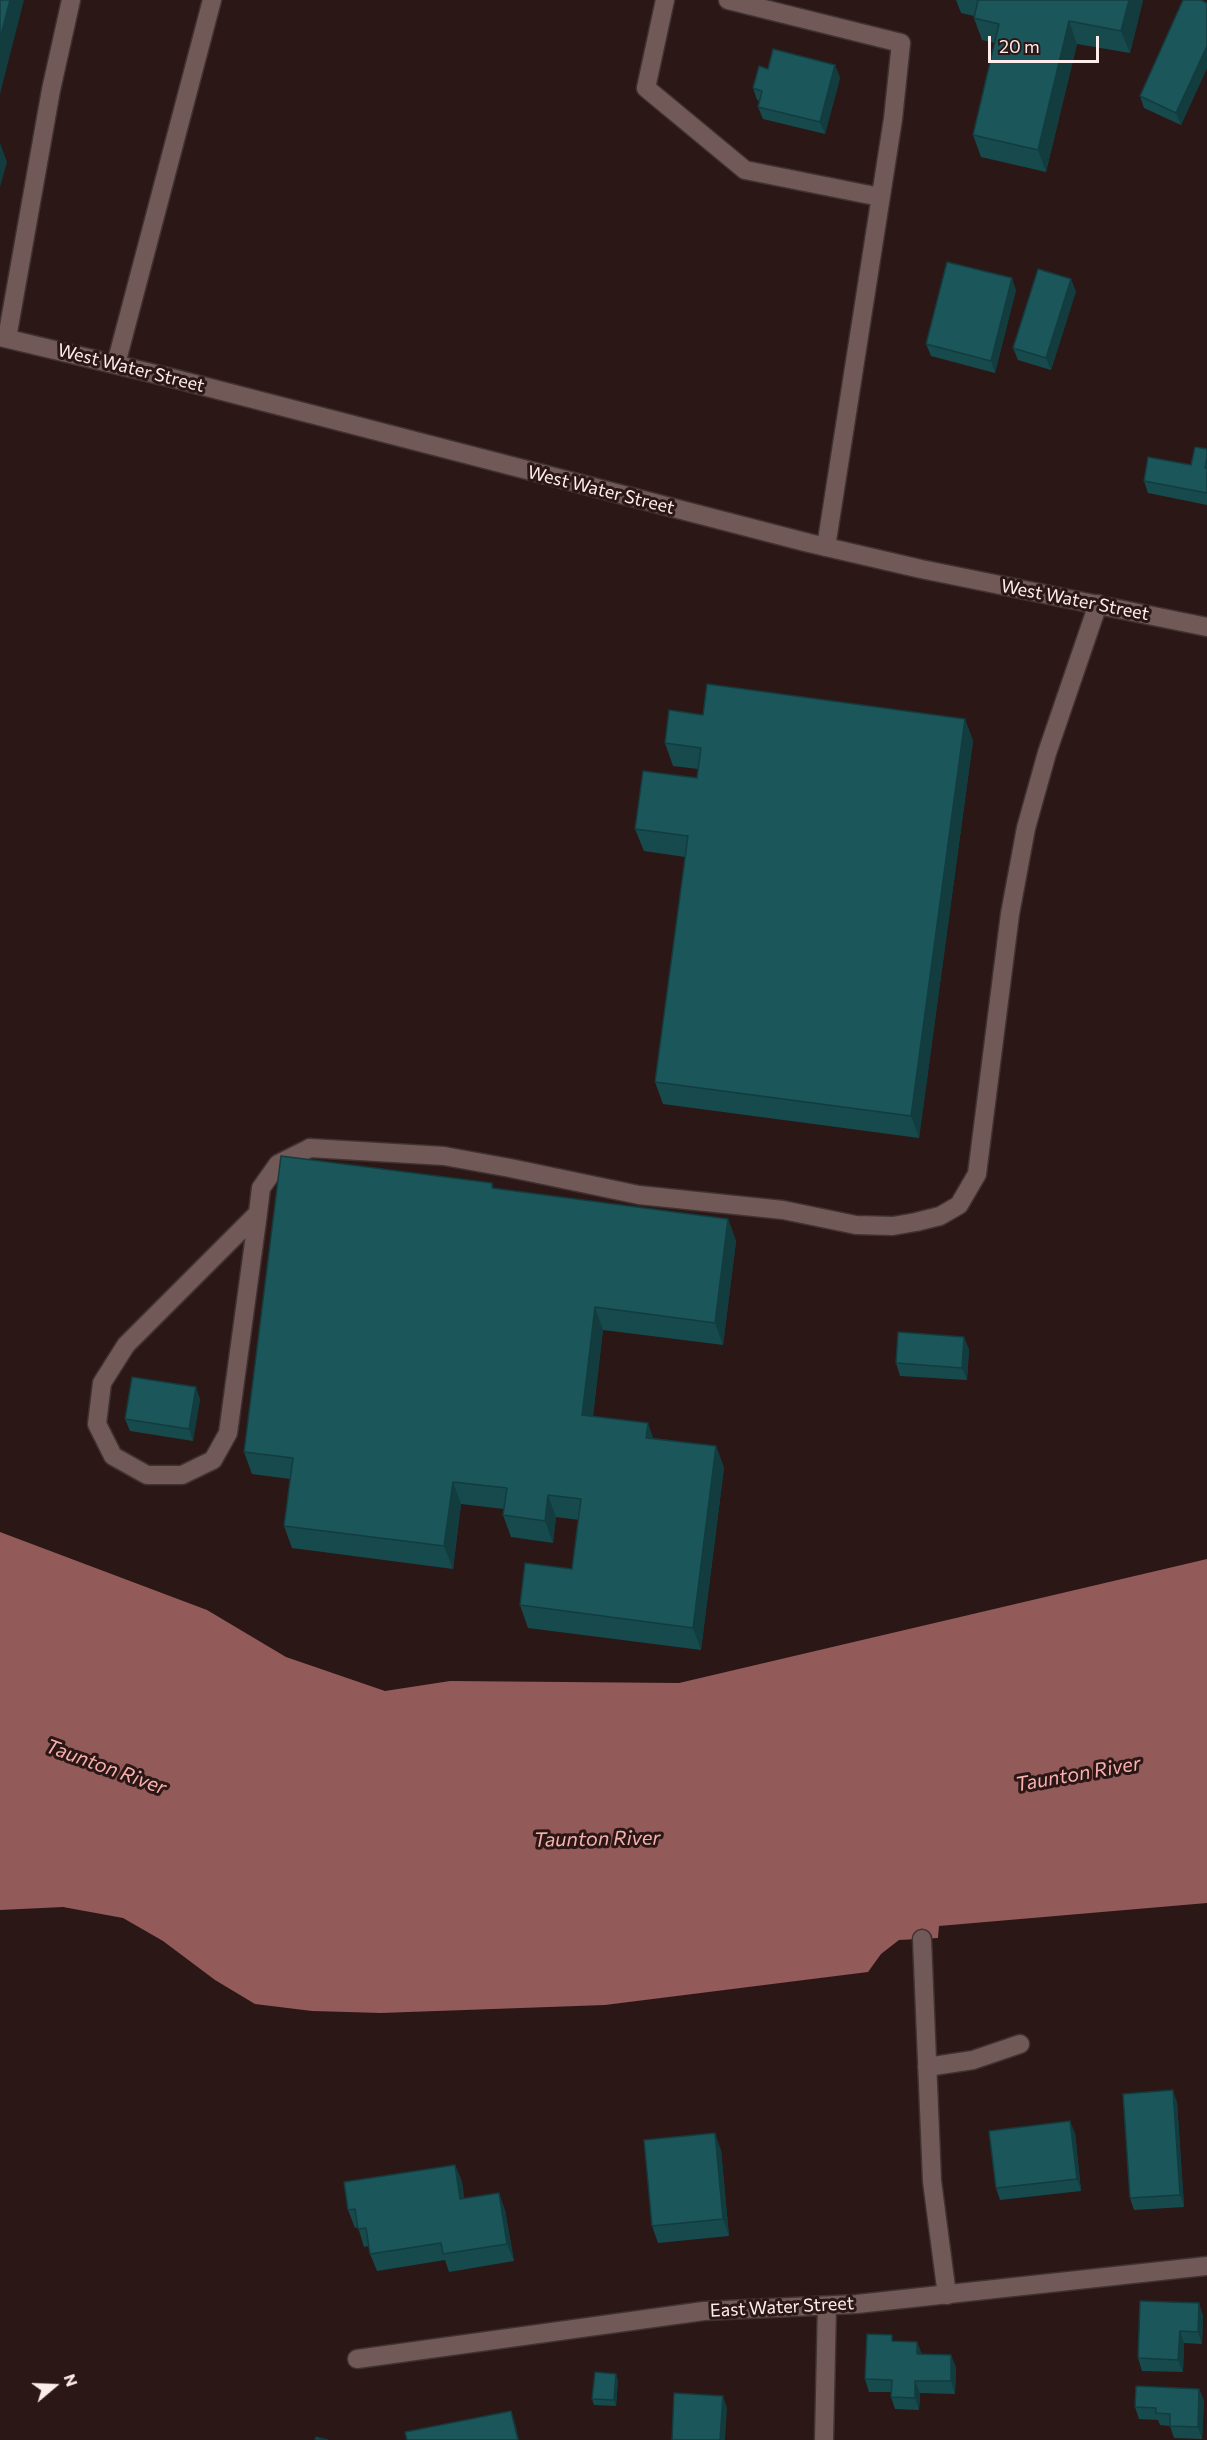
<!DOCTYPE html>
<html>
<head>
<meta charset="utf-8">
<style>
  body { margin:0 }
  #map { position:relative; width:1207px; height:2440px; overflow:hidden; background:#2b1716; font-family:Commissioner,sans-serif }
  canvas { display:block }
  .north { position:absolute; left:24px; top:2356px; width:60px; height:60px; -webkit-text-stroke:4px #2b1716; paint-order:stroke; rotate:71deg; font-size:16px; font-weight:700; line-height:24px; text-align:center; color:#fcedec }
  .north::after { content:''; display:block; margin:auto; width:21px; height:27px; background:#fcedec; clip-path:polygon(50% 0,100% 100%,50% 72%,0 100%) }
  .scale { position:absolute; left:988px; top:36px; width:111px; height:27px; box-sizing:border-box; border:3px solid #fcedec; border-top:0; padding-left:8px; font-size:18px; line-height:21px; white-space:nowrap; color:#fcedec; -webkit-text-stroke:4px #2b1716; paint-order:stroke }
</style>
</head>
<body>
<div id="map">
<canvas width="1207" height="2440"></canvas>
<div class="north">N</div>
<div class="scale">20 m</div>
</div>
<script>
const g = document.querySelector('canvas').getContext('2d');
g.lineJoin = 'round';
function paint(path, color) { g.fillStyle = color; g.fill(path, 'evenodd'); }
const toPath = rows => new Path2D(rows.map(r => 'M' + r).join(''));
function trace(path, color, width, dash) { g.strokeStyle = color; g.lineWidth = width; g.lineCap = dash ? 'butt' : 'round'; g.setLineDash(dash || []); g.stroke(path); }
function label(font, color, halo, rows, align = 'center') {
  g.font = font + ' Commissioner,sans-serif'; g.lineWidth = 6; g.setLineDash([]); g.textBaseline = 'middle'; g.strokeStyle = halo; g.fillStyle = color; for (const [text, x, y, turn = 0] of rows) {
    g.save(); g.translate(x, y); g.rotate((+turn || 0) * Math.PI / 180); g.textAlign = isNaN(turn) ? turn : align; if (halo) g.strokeText(text, 0, 0); g.fillText(text, 0, 0); g.restore();
  }
}
const water = toPath([
  [0,1532,207,1610,286,1657,385,1691,450,1681,679,1683,1207,1559,1207,1903,939,1926,938,1938,899,1940,881,1954,868,1972,605,2005,381,2013,312,2011,255,2004,215,1980,163,1941,123,1918,63,1907,0,1910]
]);
const lane = toPath([
  [665,0,646,88,745,170,880,197],
  [728,0,901,43,893,119,826,547],
  [7,338,51,90,71,0],
  [116,364,212,0],
  [258,1213,126,1345,102,1383,97,1424,113,1456,147,1475,182,1475,213,1460,228,1433,258,1213,261,1188,278,1164,310,1148],
  [922,1939,932,2181,947,2295],
  [927,2067,973,2060,1020,2044]
]);
const street = toPath([
  [0,337,172,378,809,543,921,569,1207,627],
  [310,1148,444,1156,510,1168,639,1195,783,1210,856,1225,893,1226,916,1222,940,1216,959,1205,977,1174,1010,914,1026,828,1047,753,1098,604],
  [357,2359,704,2311,857,2304,1207,2266],
  [824,2440,827,2306]
]);
const wall = toPath([
  [956,0,1143,0,1130,53,1077,44,1046,172,981,157,973,135,995,43,982,40,974,18,974,16,961,13],
  [1207,3,1207,68,1181,125,1144,108,1140,96],
  [835,65,840,78,825,134,763,119,758,107,760,101,757,100,753,88,768,69],
  [1016,290,995,373,931,356,926,344],
  [1076,291,1051,370,1018,360,1013,348],
  [1207,449,1207,505,1148,493,1144,481,1191,465],
  [703,715,965,719,973,741,919,1138,663,1104,655,1082,685,857,644,851,635,829,697,778,698,769,673,766,665,743],
  [492,1183,494,1189,728,1219,736,1241,723,1345,603,1330,593,1416,653,1438,716,1446,724,1468,701,1650,528,1628,520,1605,572,1569,579,1520,556,1517,553,1543,511,1537,503,1515,504,1509,461,1504,453,1569,292,1548,284,1526,290,1479,252,1474,244,1452],
  [969,1349,967,1380,900,1376,896,1363],
  [200,1399,193,1441,130,1431,125,1419],
  [1177,2102,1184,2207,1134,2210,1130,2198],
  [1075,2133,1081,2191,1000,2200,996,2188],
  [721,2150,729,2236,658,2243,652,2226],
  [455,2165,462,2182,464,2198,505,2210,514,2261,449,2272,445,2260,377,2271,370,2254,369,2246,364,2247,358,2227,355,2228,348,2210],
  [1203,2315,1202,2344,1184,2343,1183,2372,1142,2371,1138,2358],
  [894,2341,921,2354,956,2367,955,2394,920,2393,919,2410,895,2409,891,2397,891,2392,869,2392,865,2379],
  [618,2380,616,2406,594,2405,592,2399],
  [1199,2389,1204,2401,1202,2439,1174,2438,1170,2426,1160,2425,1158,2420,1139,2419,1135,2407]
]);
const shadedWall = toPath([
  [10,0,24,0,0,94,0,39],
  [1129,0,1143,0,1130,53,1121,31],
  [1069,21,1077,44,1046,172,1038,150],
  [1207,46,1207,68,1181,125,1176,113],
  [835,65,840,78,825,134,820,122],
  [0,143,7,162,0,187],
  [1012,278,1016,290,995,373,991,361],
  [1071,279,1076,291,1051,370,1046,358],
  [965,719,973,741,919,1138,911,1116],
  [728,1219,736,1241,723,1345,715,1323],
  [595,1307,603,1330,590,1437,582,1415],
  [964,1337,969,1349,967,1380,962,1368],
  [196,1387,200,1399,193,1441,189,1429],
  [648,1423,656,1446,646,1438],
  [716,1446,724,1468,701,1650,693,1628],
  [453,1482,461,1504,453,1569,444,1546],
  [548,1495,556,1517,553,1543,545,1521],
  [1173,2090,1177,2102,1184,2207,1180,2195],
  [1070,2121,1075,2133,1081,2191,1077,2179],
  [715,2133,721,2150,729,2236,723,2219],
  [455,2165,462,2182,467,2216,460,2199],
  [499,2193,505,2210,514,2261,507,2244],
  [1199,2303,1203,2315,1202,2344,1198,2332],
  [1180,2331,1184,2343,1183,2372,1178,2360],
  [917,2342,922,2354,917,2354],
  [951,2355,956,2367,955,2394,951,2381],
  [616,2374,618,2380,616,2406,614,2400],
  [915,2381,920,2393,919,2410,915,2398],
  [1199,2389,1204,2401,1202,2439,1198,2427],
  [723,2396,727,2408,725,2440,720,2440],
  [511,2411,515,2423,519,2440,518,2440]
]);
const building = toPath([
  [0,0,10,0,0,39,0,0],
  [978,0,1129,0,1121,31,1069,21,1038,150,973,135,999,24,974,18,978,0],
  [1183,0,1201,0,1207,3,1207,46,1176,113,1140,96,1183,0],
  [773,49,835,65,820,122,758,107,762,91,753,88,759,66,768,69,773,49],
  [947,262,1012,278,991,361,926,344,947,262],
  [1038,269,1071,279,1046,358,1013,348,1038,269],
  [1195,447,1207,449,1207,457,1205,468,1207,468,1207,493,1144,481,1148,457,1191,465,1195,447],
  [707,684,965,719,911,1116,655,1082,688,836,635,829,643,771,697,778,701,748,665,743,669,710,703,715,707,684],
  [281,1156,492,1183,492,1188,728,1219,715,1323,595,1307,582,1415,648,1423,646,1438,716,1446,693,1628,520,1605,525,1563,572,1569,581,1499,548,1495,545,1521,503,1515,507,1488,453,1482,444,1546,284,1526,293,1458,244,1452,281,1156],
  [898,1332,964,1337,962,1368,896,1363,898,1332],
  [132,1377,196,1387,189,1429,125,1419,132,1377],
  [1173,2090,1180,2195,1130,2198,1123,2094,1173,2090],
  [1070,2121,1077,2179,996,2188,989,2131,1070,2121],
  [715,2133,723,2219,652,2226,644,2140,715,2133],
  [455,2165,460,2199,499,2193,507,2244,443,2254,441,2243,370,2254,366,2228,358,2229,355,2209,348,2210,344,2182,455,2165],
  [1140,2301,1199,2303,1198,2332,1180,2331,1178,2360,1138,2358,1140,2301],
  [867,2334,892,2335,892,2341,917,2342,917,2354,951,2355,951,2381,915,2381,915,2398,891,2397,892,2380,865,2379,867,2334],
  [595,2372,616,2374,614,2400,592,2399,595,2372],
  [1136,2386,1199,2389,1198,2427,1170,2426,1170,2414,1156,2413,1156,2408,1135,2407,1136,2386],
  [674,2393,723,2396,720,2440,672,2440,674,2393],
  [511,2411,518,2440,407,2440,405,2432,511,2411],
  [316,2437,328,2440,315,2440,316,2437]
]);
const streetNames = [
  ["West Water Street",131,368,14],
  ["West Water Street",601,490,14],
  ["West Water Street",1075,600,11],
  ["East Water Street",782,2307,-3]
];
const waterNames = [
  ["Taunton River",106,1767,20],
  ["Taunton River",1078,1774,-10],
  ["Taunton River",597,1839,-1]
];
paint(water, '#925a58');
trace(lane, '#413232', 21);
trace(street, '#413232', 21);
trace(lane, '#715958', 18);
trace(street, '#715958', 18);
paint(wall, '#174a4d');
paint(shadedWall, '#133c3f');
paint(building, '#1b565a');
trace(building, '#133c3f', 1.5);
label('18px', '#fcedec', '#2b1716', streetNames);
label('italic 20px', '#f8b1ae', '#2b1716', waterNames);
</script>
</body>
</html>
